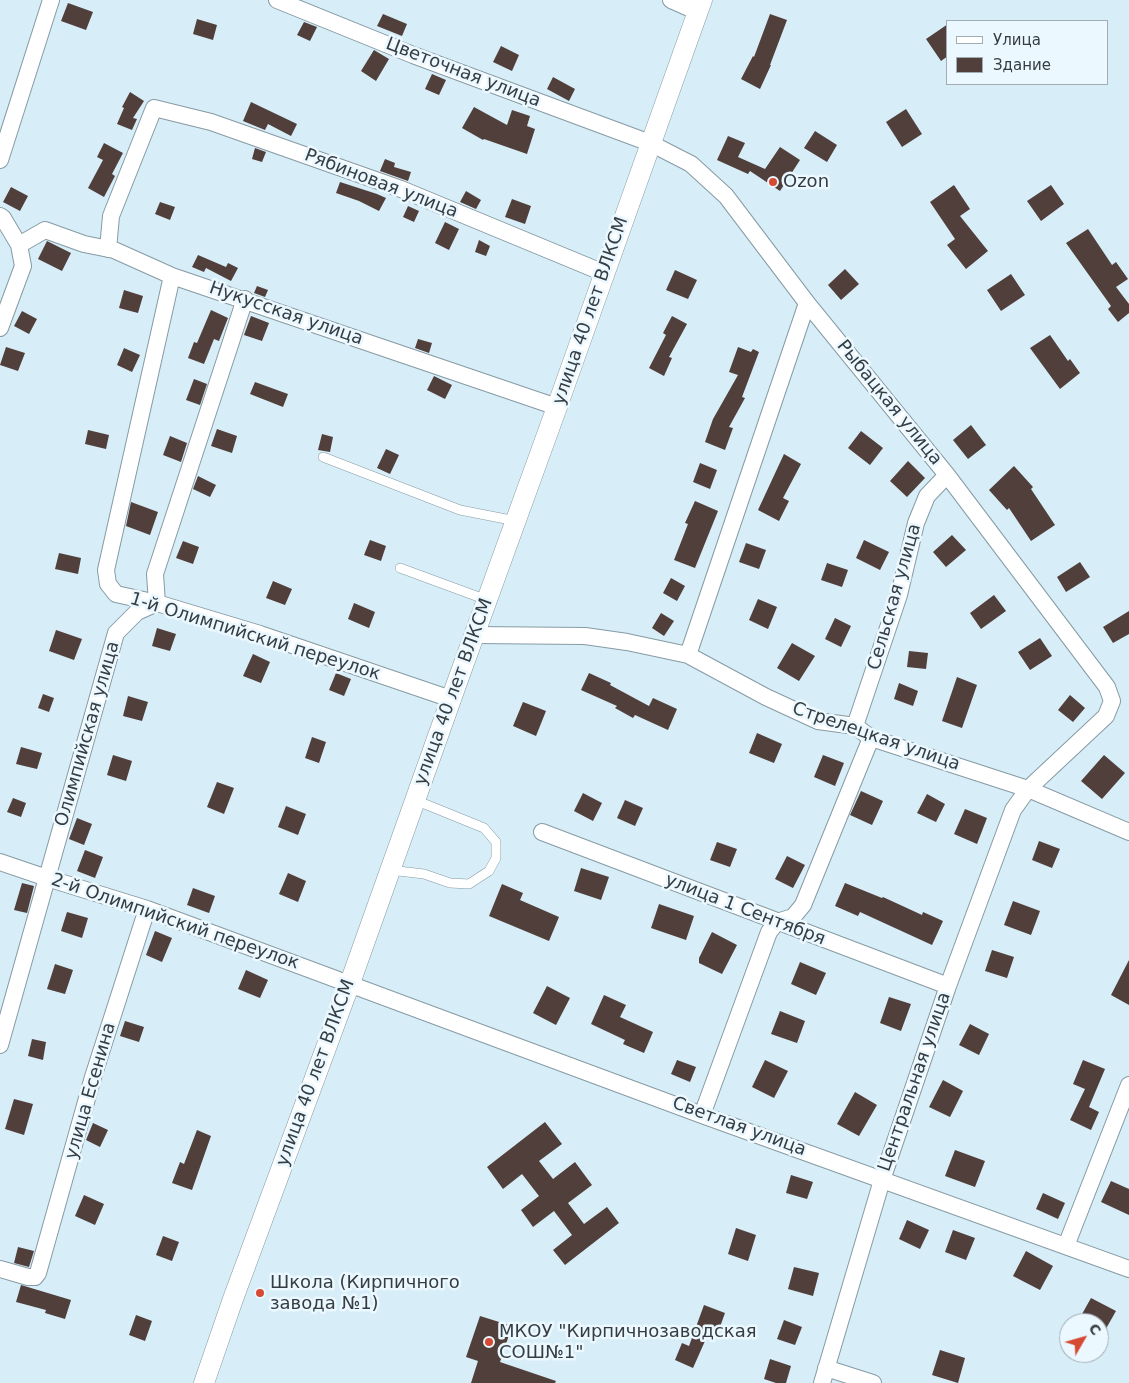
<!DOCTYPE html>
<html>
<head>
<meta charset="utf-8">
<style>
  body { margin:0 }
  #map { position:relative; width:1129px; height:1383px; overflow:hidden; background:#d7edf7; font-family:"DejaVu Sans",sans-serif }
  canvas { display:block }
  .legend { position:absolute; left:946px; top:20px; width:162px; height:65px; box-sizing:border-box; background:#ebf8ff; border:1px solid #a2adb3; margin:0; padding:6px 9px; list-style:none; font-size:15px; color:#353d42 }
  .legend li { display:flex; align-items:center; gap:10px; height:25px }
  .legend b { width:25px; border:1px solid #a2adb3 }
  .north { position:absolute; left:1059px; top:1313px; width:50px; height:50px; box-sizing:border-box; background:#ebf8ff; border:1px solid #a2adb3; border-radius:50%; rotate:52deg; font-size:14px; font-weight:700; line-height:20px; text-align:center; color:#353d42 }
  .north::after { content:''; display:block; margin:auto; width:18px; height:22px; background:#d64933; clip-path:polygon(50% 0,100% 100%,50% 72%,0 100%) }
</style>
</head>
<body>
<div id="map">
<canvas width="1129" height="1383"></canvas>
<ul class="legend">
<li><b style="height:6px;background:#fff"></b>Улица</li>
<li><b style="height:14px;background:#513f3b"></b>Здание</li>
</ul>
<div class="north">С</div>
</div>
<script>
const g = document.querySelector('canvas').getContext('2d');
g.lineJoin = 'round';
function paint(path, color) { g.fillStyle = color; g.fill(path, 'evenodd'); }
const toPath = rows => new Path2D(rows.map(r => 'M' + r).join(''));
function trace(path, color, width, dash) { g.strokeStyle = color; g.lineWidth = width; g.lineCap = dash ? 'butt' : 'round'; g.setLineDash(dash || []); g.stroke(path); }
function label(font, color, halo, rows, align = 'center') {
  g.font = font + ' "DejaVu Sans",sans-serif'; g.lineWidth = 5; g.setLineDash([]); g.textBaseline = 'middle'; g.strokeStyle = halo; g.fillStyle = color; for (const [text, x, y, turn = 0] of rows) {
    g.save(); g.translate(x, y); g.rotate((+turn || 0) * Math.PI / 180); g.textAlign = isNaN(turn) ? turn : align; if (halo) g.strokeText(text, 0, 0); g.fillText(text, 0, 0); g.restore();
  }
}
const building = toPath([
  [68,3,93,12,86,30,61,21],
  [383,14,407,24,402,36,377,26],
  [770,14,787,20,770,65,771,65,760,89,741,79,753,56,754,57],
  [197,19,217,25,213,40,193,34],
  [304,22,317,27,310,41,297,35],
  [948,24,948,56,941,61,926,39],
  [501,46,519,55,512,71,493,62],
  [374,50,389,59,376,81,361,71],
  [432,74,446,80,439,95,425,89],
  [553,77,575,89,569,101,547,89],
  [130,92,144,101,133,118,137,119,132,130,117,124,124,108,122,107],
  [251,102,297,124,291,136,268,124,265,130,243,121],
  [474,107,507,125,512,110,530,116,527,126,535,129,527,154,484,139,483,140,462,128],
  [906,109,922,134,902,147,886,122],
  [815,131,837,145,827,162,804,148],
  [728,136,745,143,738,157,765,169,780,147,800,160,780,191,750,171,748,174,717,160],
  [104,143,123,153,112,174,115,176,104,197,88,188,103,160,97,157],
  [255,148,266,152,262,162,252,159],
  [385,159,395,163,394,167,411,172,408,181,380,171],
  [340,182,377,194,386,198,379,211,359,201,336,193],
  [954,185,970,209,960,216,988,251,966,269,947,245,955,239,930,202],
  [1051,185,1064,204,1041,221,1027,201],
  [11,187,28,196,20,211,3,202],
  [466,191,481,200,476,209,460,202],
  [512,199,531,206,525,224,505,217],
  [160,202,175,207,170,220,155,214],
  [408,206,419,211,414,222,403,217],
  [445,222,459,229,449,250,435,243],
  [1088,229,1112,265,1116,262,1128,279,1116,287,1129,304,1129,313,1118,322,1108,309,1111,306,1066,243],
  [479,240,490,246,486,256,475,252],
  [47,241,71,253,62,271,38,259],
  [198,255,226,267,228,263,238,268,231,281,206,268,204,272,192,267],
  [845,269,859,284,841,300,828,285],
  [675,270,697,280,688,299,666,290],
  [1011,274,1025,295,1001,311,987,290],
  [257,286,268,290,265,297,254,293],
  [124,290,143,296,138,313,119,308],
  [211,310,228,318,219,341,214,339,204,364,188,358,194,342,197,343],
  [22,311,37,319,29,334,14,326],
  [251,316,269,323,262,341,244,335],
  [672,316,687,324,669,357,672,358,664,376,649,368,666,335,663,333],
  [1050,335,1068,361,1070,359,1080,373,1060,389,1030,348],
  [418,339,432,343,429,353,415,348],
  [6,347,25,353,18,371,0,365],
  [738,347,751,352,753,349,759,352,742,397,745,398,729,427,733,428,725,450,705,442,713,419,738,375,729,372],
  [124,348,140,355,132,372,117,365],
  [434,376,452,385,445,399,427,390],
  [194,379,207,384,200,405,186,400],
  [255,382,288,394,283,407,250,394],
  [971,425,986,445,968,459,953,440],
  [217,429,237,436,232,453,211,446],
  [88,430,109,435,106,449,85,444],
  [861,431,883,448,870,465,848,448],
  [322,434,333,437,330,452,318,450],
  [170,436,187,443,181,462,163,455],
  [386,449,399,455,390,474,377,468],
  [784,454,801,464,783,498,789,501,779,521,758,510],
  [908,461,925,478,907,497,890,481],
  [700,463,717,470,710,489,693,482],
  [1014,466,1033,487,1031,489,1055,525,1031,541,1009,508,1007,510,989,490],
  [198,476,216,485,210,497,193,489],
  [695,501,718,511,695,568,674,560,688,524,685,523],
  [131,502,158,512,150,535,126,526],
  [952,535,966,550,946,567,933,552],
  [370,540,386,546,381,561,364,555],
  [864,540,889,552,880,570,856,558],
  [183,541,199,547,193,564,176,558],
  [746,543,766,550,759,569,739,562],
  [59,553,81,558,78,574,55,569],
  [1080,562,1090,577,1066,592,1057,577],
  [827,563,848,570,842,587,821,580],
  [671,578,685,586,677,601,663,593],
  [273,581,292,589,285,605,266,598],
  [994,595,1006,611,981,629,970,613],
  [758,599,777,607,768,629,749,620],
  [354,603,375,612,369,628,348,619],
  [1129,611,1129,634,1113,643,1103,627],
  [661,613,674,621,664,636,652,628],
  [835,618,851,626,841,647,825,639],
  [157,628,176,634,170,651,152,646],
  [56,630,82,639,74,660,49,651],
  [1040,638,1052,656,1030,670,1018,652],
  [792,643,815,656,799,681,777,668],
  [909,651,928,653,926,669,907,667],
  [253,654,270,662,261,683,243,676],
  [336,673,351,679,344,696,329,690],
  [589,673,611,683,610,685,649,706,653,698,677,709,668,730,635,715,633,718,615,708,617,706,581,690],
  [957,677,977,685,962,728,942,721],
  [899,683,918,691,913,706,894,699],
  [43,694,54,698,49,712,38,708],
  [1070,695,1085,708,1073,722,1058,710],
  [128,696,148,702,142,721,123,716],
  [523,702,546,711,536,736,513,726],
  [757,733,782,744,774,763,749,753],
  [312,737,326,742,319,763,305,758],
  [21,747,42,753,37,769,16,764],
  [113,755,132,761,126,781,107,775],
  [823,755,844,763,835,786,814,777],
  [1104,755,1125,773,1102,799,1081,781],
  [217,782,234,788,224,814,207,807],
  [861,791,883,801,872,825,850,815],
  [583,793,602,803,593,821,574,811],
  [927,794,945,804,936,822,917,813],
  [13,798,26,803,21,817,7,812],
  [625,800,643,808,635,826,617,818],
  [286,806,306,814,298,835,278,827],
  [965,809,987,818,977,844,954,834],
  [77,818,92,824,84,845,69,839],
  [1039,841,1060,849,1052,868,1032,860],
  [717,842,737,849,730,867,710,860],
  [85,850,103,857,95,878,77,871],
  [787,856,805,865,793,888,775,879],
  [581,868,609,877,601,900,574,891],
  [288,873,306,881,298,902,279,894],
  [22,883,34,886,27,913,14,910],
  [845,883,882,898,883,897,922,915,923,912,943,921,932,945,860,912,858,916,835,906],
  [502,884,523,893,520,900,559,917,549,941,489,916],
  [193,888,215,896,209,913,187,905],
  [1013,901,1040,911,1031,935,1004,925],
  [659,904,694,916,686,940,651,928],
  [67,912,88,918,82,938,61,931],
  [155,931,172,938,162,962,146,955],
  [712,932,737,945,722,974,699,963,699,958],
  [992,950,1014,957,1007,978,985,971],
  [1129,960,1129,1005,1111,995],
  [800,962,826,973,816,995,791,984],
  [55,964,73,970,65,994,47,989],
  [246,970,268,980,260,998,238,989],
  [547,986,570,998,556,1025,533,1013],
  [604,995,626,1005,620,1017,653,1032,644,1053,623,1044,625,1040,591,1024],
  [889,997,911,1004,901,1031,880,1023],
  [780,1011,805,1021,797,1043,771,1034],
  [125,1021,144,1027,139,1042,120,1036],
  [970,1024,989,1034,979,1055,959,1045],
  [32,1039,46,1042,43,1060,28,1056],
  [677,1060,696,1067,690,1082,671,1074],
  [765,1060,788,1071,774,1098,752,1087],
  [1083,1060,1105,1069,1089,1107,1099,1112,1091,1130,1070,1120,1085,1089,1073,1084],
  [943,1080,963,1091,950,1117,929,1107],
  [855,1092,877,1105,859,1136,837,1124],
  [14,1099,33,1104,24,1135,5,1129],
  [545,1122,562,1144,539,1161,553,1179,575,1162,592,1185,568,1203,584,1224,607,1207,619,1223,565,1265,553,1250,572,1235,554,1211,533,1227,521,1210,539,1196,522,1174,503,1189,487,1167],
  [93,1123,108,1130,100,1147,86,1140],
  [197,1130,211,1136,192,1190,172,1183,180,1162,184,1164],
  [955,1150,985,1161,975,1187,945,1176],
  [791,1175,813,1182,807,1199,786,1193],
  [1111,1181,1129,1189,1129,1215,1101,1202],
  [1043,1193,1065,1203,1058,1219,1036,1209],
  [84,1195,104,1204,95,1225,75,1216],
  [907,1220,929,1230,920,1249,899,1239],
  [736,1228,756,1235,748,1261,728,1254],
  [953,1230,975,1238,966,1260,945,1252],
  [163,1236,179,1242,172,1261,156,1255],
  [18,1247,34,1251,29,1267,14,1263],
  [1026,1251,1053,1266,1040,1290,1013,1276],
  [794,1267,819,1273,813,1296,788,1289],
  [21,1285,71,1300,65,1319,45,1313,46,1310,16,1302],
  [1091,1298,1116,1311,1099,1341,1099,1323,1077,1323],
  [704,1305,725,1313,717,1335,709,1332,693,1368,675,1360,682,1343,689,1346],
  [136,1315,152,1321,145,1341,129,1335],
  [480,1316,512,1326,500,1362,556,1381,555,1383,471,1383,478,1361,466,1357],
  [784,1320,802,1327,795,1345,777,1339],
  [940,1350,965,1358,958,1383,932,1375],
  [770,1359,791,1366,786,1383,776,1383,764,1379]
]);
const service = toPath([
  [323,457,460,510,516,521],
  [400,568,487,600],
  [390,870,424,874,450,883,469,884,489,871,496,858,496,842,484,828,415,800]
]);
const minor = toPath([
  [277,0,413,55,650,143,691,164,726,196,807,303,947,475,1107,687,1112,701,1106,716,1028,789,1013,810,948,986,882,1180,822,1383],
  [671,0,698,12],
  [0,160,51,0],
  [0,216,3,218,19,245,23,266,0,328],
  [19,245,45,230,84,244,114,250,172,276,557,407],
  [108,249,111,216,154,108,211,122,401,189,604,273],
  [172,276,106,570,108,584,116,594,157,603,260,634,451,699],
  [474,635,585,636,627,642,688,655,766,697,818,721,855,726,871,738,1028,789,1129,832],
  [688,655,807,303],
  [855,726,899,595,916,523,927,496,947,475],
  [542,832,948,986],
  [0,862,47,878,147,909,702,1115,1129,1269],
  [0,1045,116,633,137,612,157,603,155,574,245,299],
  [702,1115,769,932,777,922,793,917,803,905,871,738],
  [1066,1246,1129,1085],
  [0,1269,28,1277,35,1277,38,1273,93,1077,147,909],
  [826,1368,873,1383]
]);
const tertiary = toPath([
  [204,1383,233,1299,350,983,459,677,557,407,702,0]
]);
const markers = [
  [773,182,5,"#d64933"],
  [260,1293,5,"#d64933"],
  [489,1342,5,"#d64933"]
];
const streetNames = [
  ["Цветочная улица",463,73,21],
  ["Рябиновая улица",381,184,21],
  ["улица 40 лет ВЛКСМ",591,311,-71],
  ["Нукусская улица",286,314,19],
  ["Рыбацкая улица",889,403,51],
  ["Сельская улица",895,597,-74],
  ["1-й Олимпийский переулок",255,637,17],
  ["улица 40 лет ВЛКСМ",454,692,-70],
  ["Олимпийская улица",88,734,-74],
  ["Стрелецкая улица",876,737,19],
  ["улица 1 Сентября",745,910,21],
  ["2-й Олимпийский переулок",175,922,19],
  ["улица 40 лет ВЛКСМ",316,1073,-70],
  ["Центральная улица",915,1082,-71],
  ["улица Есенина",91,1091,-74],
  ["Светлая улица",739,1127,20]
];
const poiNames = [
  ["Ozon",783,182],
  ["Школа (Кирпичного",270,1283],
  ["завода №1)",270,1304],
  ["МКОУ \"Кирпичнозаводская",499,1332],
  ["СОШ№1\"",499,1353]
];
paint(building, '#513f3b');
trace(service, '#869ba4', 10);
trace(minor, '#869ba4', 18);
trace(tertiary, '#869ba4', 21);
trace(service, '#fff', 9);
trace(minor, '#fff', 16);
trace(tertiary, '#fff', 20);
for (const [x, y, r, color] of markers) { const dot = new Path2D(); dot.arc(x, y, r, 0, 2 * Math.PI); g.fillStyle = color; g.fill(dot); trace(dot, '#ebf8ff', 2); }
label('18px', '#353d42', '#ebf8ff', streetNames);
label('18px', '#353d42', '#ebf8ff', poiNames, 'left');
</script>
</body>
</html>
